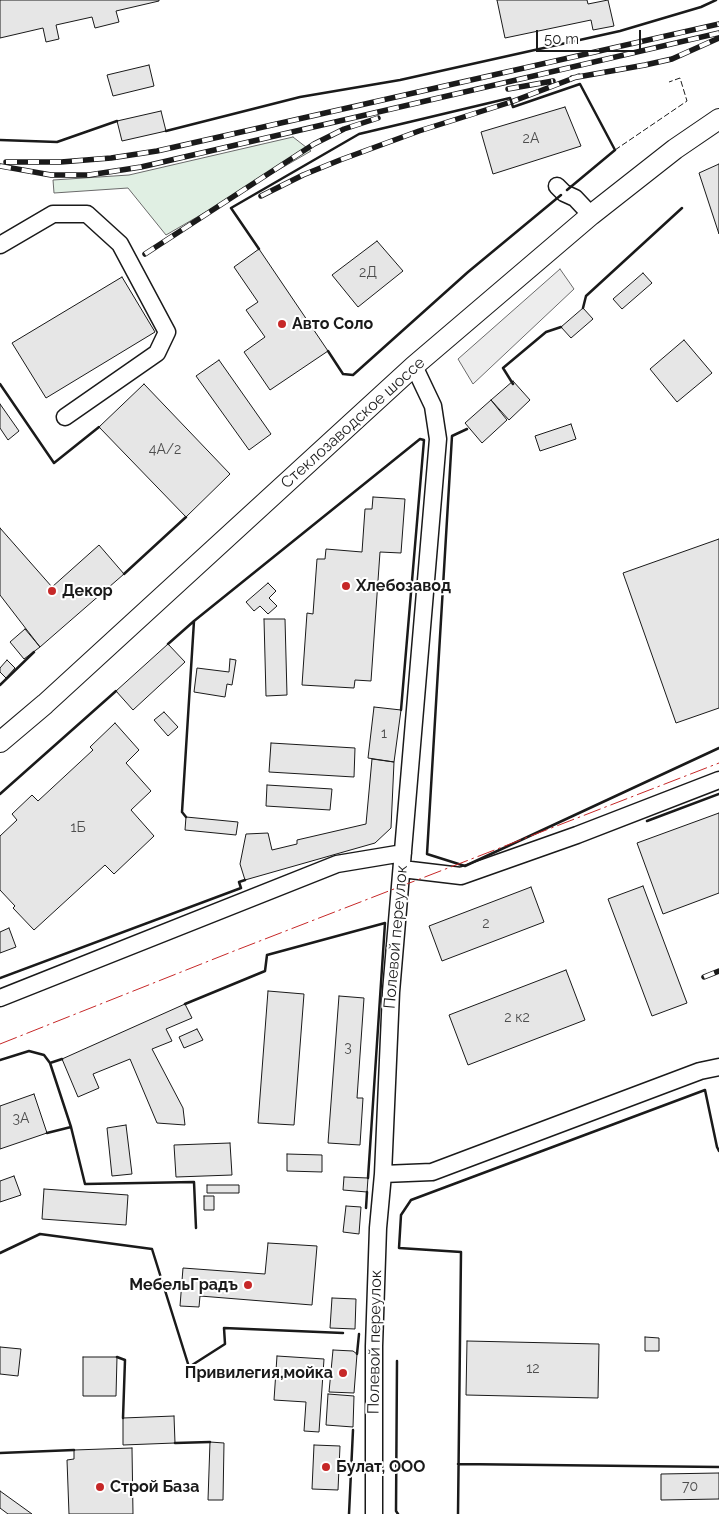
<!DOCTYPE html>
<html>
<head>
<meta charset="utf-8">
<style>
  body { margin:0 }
  #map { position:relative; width:719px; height:1514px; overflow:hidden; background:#fff; font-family:Raleway,sans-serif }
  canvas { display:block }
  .scale { position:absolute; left:536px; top:30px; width:105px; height:22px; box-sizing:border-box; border:2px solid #1a1a1a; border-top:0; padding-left:6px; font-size:15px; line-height:18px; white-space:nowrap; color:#1a1a1a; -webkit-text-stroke:4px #fff; paint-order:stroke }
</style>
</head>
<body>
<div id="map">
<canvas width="719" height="1514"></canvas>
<div class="scale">50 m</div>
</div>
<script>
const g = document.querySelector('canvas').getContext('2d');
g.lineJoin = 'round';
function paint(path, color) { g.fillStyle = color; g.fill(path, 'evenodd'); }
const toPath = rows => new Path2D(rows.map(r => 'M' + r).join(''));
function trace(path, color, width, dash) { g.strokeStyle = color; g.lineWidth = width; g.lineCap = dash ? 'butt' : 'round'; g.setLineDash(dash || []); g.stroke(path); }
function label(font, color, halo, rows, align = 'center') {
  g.font = font + ' Raleway,sans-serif'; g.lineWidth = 4; g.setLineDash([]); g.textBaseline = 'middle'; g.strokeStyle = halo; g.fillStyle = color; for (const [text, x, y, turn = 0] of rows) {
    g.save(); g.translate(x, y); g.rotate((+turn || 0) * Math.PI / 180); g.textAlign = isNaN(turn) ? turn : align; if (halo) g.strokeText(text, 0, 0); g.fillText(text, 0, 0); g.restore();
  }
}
const green = toPath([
  [293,137,311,151,166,235,128,188,54,193,53,180,129,175,293,137]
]);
const parking = toPath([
  [560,269,574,289,473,384,458,359,560,269]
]);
const building = toPath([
  [0,0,159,0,159,1,116,11,119,22,95,28,92,17,56,25,59,39,46,42,43,28,0,38,0,0],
  [497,0,587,0,588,4,608,0,614,26,593,30,591,20,505,38,497,0],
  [149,65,154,86,113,96,107,75,149,65],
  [565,107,581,146,493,174,481,132,565,107],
  [161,111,166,131,122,141,117,121,161,111],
  [719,164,719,234,699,173,719,164],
  [377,241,403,271,358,307,332,275,377,241],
  [259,249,328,351,270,390,244,352,265,337,246,310,258,302,234,267,259,249],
  [643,273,652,283,622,309,613,299,643,273],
  [122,277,155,332,46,398,12,343,122,277],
  [583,308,593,319,571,338,561,327,583,308],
  [684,340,712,373,677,402,650,369,684,340],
  [219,360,271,434,249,450,196,376,219,360],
  [513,381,530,400,509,420,491,400,513,381],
  [144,384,230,474,186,517,99,427,144,384],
  [491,400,507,420,482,443,465,423,491,400],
  [0,404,19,431,8,440,0,428,0,404],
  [571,424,576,439,540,451,535,436,571,424],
  [373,497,405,499,401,553,380,552,371,681,355,680,354,688,302,685,307,613,313,614,317,559,325,559,326,549,362,552,365,509,372,509,373,497],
  [0,528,52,587,99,545,124,574,40,647,0,595,0,528],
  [719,539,719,708,676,723,623,573,719,539],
  [268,583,276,591,269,598,277,606,268,614,260,606,254,611,246,602,268,583],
  [264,619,285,619,287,695,266,696,264,619],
  [25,629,40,647,24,659,10,642,25,629],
  [168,644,185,662,133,710,116,691,168,644],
  [230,659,236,660,232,685,227,684,225,697,194,692,197,668,229,672,230,659],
  [7,660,15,668,6,678,0,672,0,668,7,660],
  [374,707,401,710,394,762,368,758,374,707],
  [164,712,178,727,168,736,154,720,164,712],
  [115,723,139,750,126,763,151,791,131,810,154,836,114,874,105,865,34,930,13,908,15,906,0,890,0,836,17,820,12,814,32,795,38,801,93,750,90,747,115,723],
  [271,743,355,748,354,777,269,772,271,743],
  [372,759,394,762,391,828,375,843,245,880,240,864,246,834,268,833,272,850,297,844,297,840,366,824,372,759],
  [267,785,332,789,330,810,266,806,267,785],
  [719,813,719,893,663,914,637,843,719,813],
  [186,817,238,822,236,835,185,830,186,817],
  [643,886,687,1003,652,1016,608,899,643,886],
  [531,887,544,922,442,961,429,926,531,887],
  [9,928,16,947,0,953,0,932,9,928],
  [566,970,585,1020,468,1065,449,1015,566,970],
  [268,991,304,994,294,1125,258,1123,268,991],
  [339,996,364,998,357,1098,363,1098,360,1145,328,1143,339,996],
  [185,1004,192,1018,166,1029,172,1041,152,1049,183,1108,185,1125,157,1123,130,1059,93,1074,99,1088,78,1097,62,1059,185,1004],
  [197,1029,203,1040,184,1048,179,1037,197,1029],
  [34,1094,47,1133,0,1149,0,1106,34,1094],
  [126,1125,132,1174,112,1176,107,1128,126,1125],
  [230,1143,232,1175,176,1177,174,1145,230,1143],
  [287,1154,322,1155,322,1172,287,1171,287,1154],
  [14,1176,21,1195,0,1202,0,1181,14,1176],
  [344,1177,368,1178,367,1192,343,1190,344,1177],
  [207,1185,239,1185,239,1193,207,1193,207,1185],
  [44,1189,128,1195,126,1225,42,1219,44,1189],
  [204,1196,214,1196,214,1210,204,1210,204,1196],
  [346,1206,361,1207,359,1234,343,1232,346,1206],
  [268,1243,317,1246,312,1305,200,1296,199,1307,180,1306,183,1268,265,1274,268,1243],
  [332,1298,356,1299,355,1329,330,1328,332,1298],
  [645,1337,659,1338,659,1351,645,1351,645,1337],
  [467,1341,599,1344,598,1398,466,1395,467,1341],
  [0,1347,21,1349,18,1376,0,1374,0,1347],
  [333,1350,353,1351,357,1354,354,1393,329,1392,333,1350],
  [277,1356,324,1359,319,1432,304,1431,306,1402,274,1400,277,1356],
  [83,1357,117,1357,116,1396,83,1396,83,1357],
  [328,1394,354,1396,353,1427,326,1425,328,1394],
  [174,1416,175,1443,123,1445,123,1418,174,1416],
  [210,1442,224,1443,223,1500,208,1500,210,1442],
  [314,1445,340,1446,338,1490,312,1489,314,1445],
  [132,1448,133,1514,69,1514,67,1460,74,1459,74,1450,132,1448],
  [719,1473,719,1499,661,1500,661,1474,719,1473],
  [0,1491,32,1514,8,1514,0,1508,0,1491]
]);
const minor = toPath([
  [557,186,564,193,575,198,591,215],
  [0,245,53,214,87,214,120,244,167,332,157,353,65,417],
  [402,869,461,876,577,835,719,780],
  [0,998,337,864,403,853],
  [383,1174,432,1172,700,1071,719,1067],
  [374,1514,374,1346,378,1228,383,1174,391,992,438,439,433,406,414,366]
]);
const major = toPath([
  [0,742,45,704,414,366,591,215,675,149,719,119]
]);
const rail = toPath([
  [572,78,645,65,672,59,719,38],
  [508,89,553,81],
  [6,162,61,162,111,158,157,151,719,24],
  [0,166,51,175,89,175,141,167,719,33],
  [261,196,303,175,340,160,419,131,511,102,579,76],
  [145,254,314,144,344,129,378,118],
  [704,977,719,971]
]);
const fence = toPath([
  [615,150,687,101,680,78,669,82]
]);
const wall = toPath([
  [166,131,300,97,400,80,620,31,701,7,716,0],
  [0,140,57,142,117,121],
  [259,249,231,208,359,134,510,98,513,107,580,84,615,150,567,190],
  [583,308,586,296,682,208],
  [328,351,343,374,353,375,468,272,561,195],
  [0,384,54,463,99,427],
  [513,384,503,368,546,332,561,327],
  [467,429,452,436,427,854,465,866,719,748],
  [124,574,186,517],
  [168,644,194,621,420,439,424,440,401,710],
  [0,685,34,652],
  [0,794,116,691],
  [186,817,182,812,194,621],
  [647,821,719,794],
  [0,978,241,888,239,882,245,880],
  [185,1004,265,971,267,955,385,923,368,1178],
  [0,1060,29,1051,44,1055,50,1063,71,1127,85,1184,194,1182,196,1228],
  [50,1063,62,1059],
  [47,1133,71,1127],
  [366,1208,367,1192],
  [0,1253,40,1234,152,1249,189,1367,225,1344,224,1328,343,1333],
  [357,1354,359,1334],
  [117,1357,125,1360,123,1418],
  [397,1361,396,1511,398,1514],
  [175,1443,210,1442],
  [0,1453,74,1450],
  [458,1464,719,1467],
  [349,1514,353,1430],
  [458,1514,461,1252,399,1248,401,1215,411,1200,705,1090,717,1147,719,1151]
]);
const power = toPath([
  [0,1044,234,951,719,763]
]);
const markers = [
  [282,324,5,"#c62828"],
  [346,586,5,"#c62828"],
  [52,591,5,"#c62828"],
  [248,1285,5,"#c62828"],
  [343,1373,5,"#c62828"],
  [326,1467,5,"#c62828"],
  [100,1487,5,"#c62828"]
];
const numberNames = [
  ["2А",531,139],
  ["2Д",368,273],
  ["4А/2",165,450],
  ["1",384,734],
  ["1Б",78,828],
  ["2",486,924],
  ["2 к2",517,1018],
  ["3",348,1048],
  ["3А",21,1119],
  ["12",533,1369],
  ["70",690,1487]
];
const poiNames = [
  ["Авто Соло",292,324],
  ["Хлебозавод",356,586],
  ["Декор",62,591],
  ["МебельГрадъ",238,1285,"right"],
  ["Привилегия,мойка",333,1373,"right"],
  ["Булат, ООО",336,1467],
  ["Строй База",110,1487]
];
const streetNames = [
  ["Стеклозаводское шоссе",353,423,-42],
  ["Полевой переулок",396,937,-85],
  ["Полевой переулок",375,1342,-89]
];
paint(green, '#e0efe3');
trace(green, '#6a6a6a', 1);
paint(parking, '#ededed');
trace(parking, '#6a6a6a', 1);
paint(building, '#e6e6e6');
trace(building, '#1a1a1a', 1);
trace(minor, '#1a1a1a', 19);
trace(major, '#1a1a1a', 22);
trace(minor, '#fff', 16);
trace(major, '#fff', 20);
trace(rail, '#1a1a1a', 5.5);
trace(rail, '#fff', 4, [11]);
trace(fence, '#1a1a1a', 1, [6, 2.5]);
trace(wall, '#1a1a1a', 2.5);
trace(power, '#c62828', 1, [18, 4, 2.5, 4]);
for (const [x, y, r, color] of markers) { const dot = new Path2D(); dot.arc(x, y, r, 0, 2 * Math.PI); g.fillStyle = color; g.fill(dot); trace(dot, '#fff', 2); }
label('14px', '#4d4d4d', null, numberNames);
label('bold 16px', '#1a1a1a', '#fff', poiNames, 'left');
label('16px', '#1a1a1a', '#fff', streetNames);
</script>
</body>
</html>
